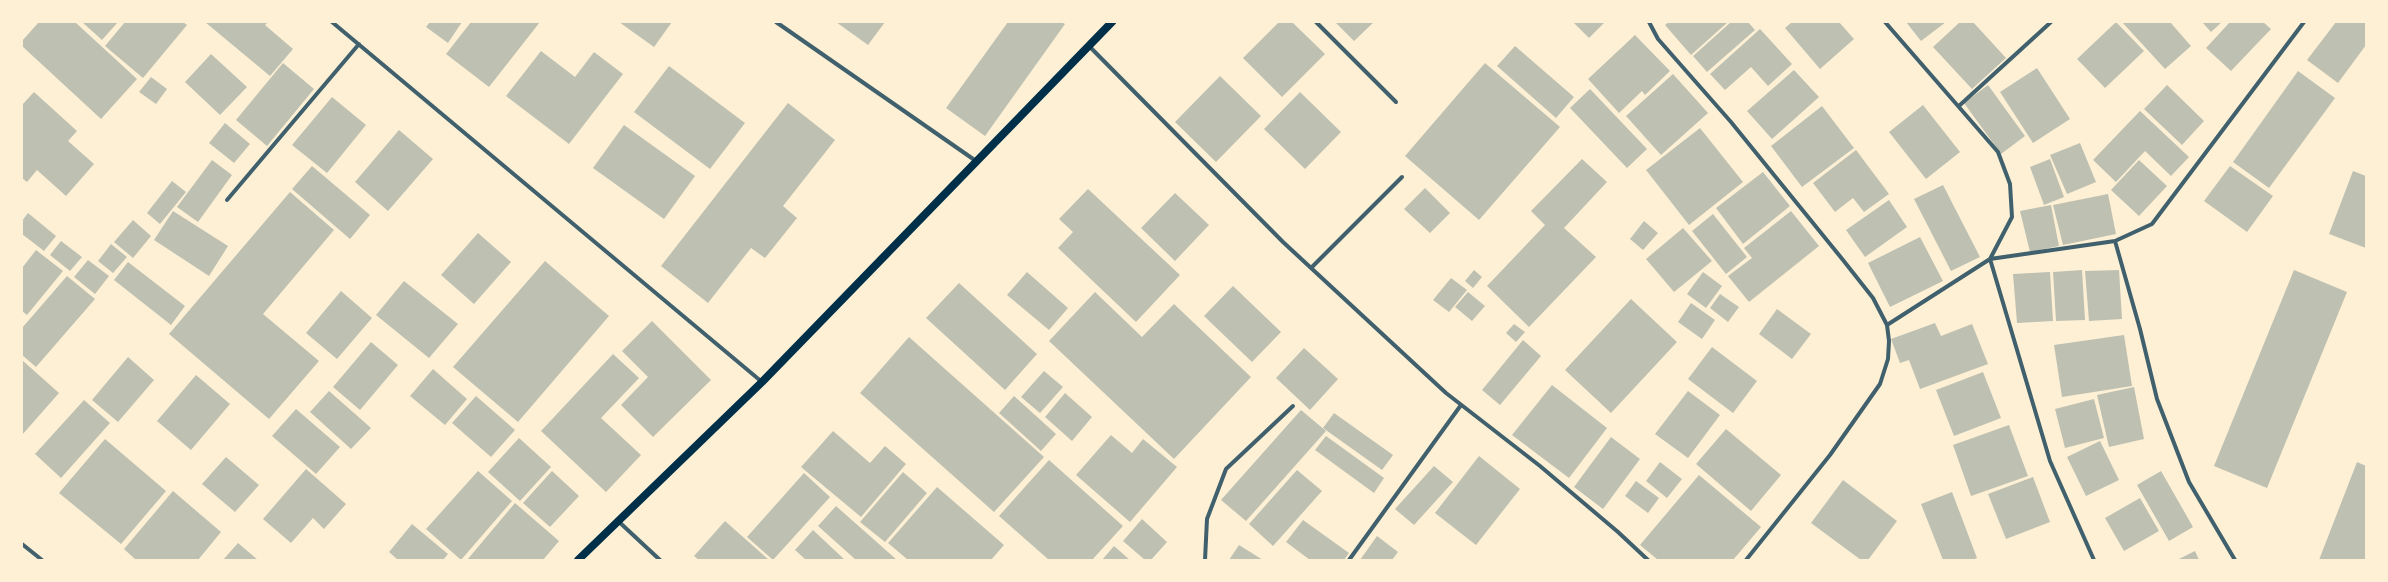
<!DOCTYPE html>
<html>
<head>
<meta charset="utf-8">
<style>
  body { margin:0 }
  #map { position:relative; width:2388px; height:582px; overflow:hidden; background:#fdf0d5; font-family:"PT Sans Narrow",sans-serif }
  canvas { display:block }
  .frame { position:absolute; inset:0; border:23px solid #fdf0d5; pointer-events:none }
</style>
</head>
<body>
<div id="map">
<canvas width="2388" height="582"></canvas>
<div class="frame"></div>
</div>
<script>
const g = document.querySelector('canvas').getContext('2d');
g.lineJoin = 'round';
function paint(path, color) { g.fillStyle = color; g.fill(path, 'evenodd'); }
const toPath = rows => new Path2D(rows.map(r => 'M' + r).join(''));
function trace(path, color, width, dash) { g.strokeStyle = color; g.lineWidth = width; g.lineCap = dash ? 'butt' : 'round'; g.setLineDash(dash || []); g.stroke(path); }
const building = toPath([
  [39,22,75,22,137,79,101,119,22,46,22,41],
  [82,22,118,22,102,40],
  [125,22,183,22,187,25,143,78,105,46],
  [205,22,268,22,265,25,293,49,270,76],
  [430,22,462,22,448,43,426,27],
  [471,22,540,22,489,87,446,54],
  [619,22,672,22,654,47],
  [836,22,885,22,868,45],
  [1008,22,1061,22,1065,24,985,136,946,108],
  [1279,22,1292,22,1325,54,1282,97,1243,58],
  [1335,22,1374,22,1354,41],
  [1573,22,1605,22,1589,38],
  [1669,22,1728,22,1691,55,1665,25],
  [1731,22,1748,22,1755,30,1707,72,1693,56],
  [1792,22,1839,22,1854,39,1820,69,1785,28],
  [1906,22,1946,22,1921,41],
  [1960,22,1973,22,2006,58,1972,89,1933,47],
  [2116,22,2144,51,2105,88,2077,59],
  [2122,22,2170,22,2191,46,2165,69],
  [2202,22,2222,22,2211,32],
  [2230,22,2263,22,2271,29,2231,71,2206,48],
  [2336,22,2366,22,2366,45,2338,83,2307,60],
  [1760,29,1792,64,1768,86,1751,67,1725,90,1710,74],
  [1635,35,1670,71,1645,95,1642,91,1619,113,1588,79],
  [1515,46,1574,97,1556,118,1497,66],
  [541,51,575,77,594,52,623,74,569,144,506,96],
  [211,54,247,87,220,115,185,82],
  [283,63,314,89,267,146,236,120],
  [1485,63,1560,127,1479,220,1405,156],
  [669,66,745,123,710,169,634,112],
  [2037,68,2070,119,2033,143,2000,92],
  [1794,70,1819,97,1772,139,1747,111],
  [2298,71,2335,98,2269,188,2233,162],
  [1673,74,1708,113,1661,155,1626,116],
  [1220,76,1261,116,1216,162,1175,122],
  [151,77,167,89,156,104,139,92],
  [1988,85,2025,136,2001,154,1964,103],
  [2167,85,2204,121,2182,145,2144,109],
  [1590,89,1647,149,1627,168,1570,108],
  [34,92,77,131,68,141,94,164,66,196,37,170,27,182,22,178,22,105],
  [1300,92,1341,132,1305,169,1264,129],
  [332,97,366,125,327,173,292,145],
  [788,103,835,140,783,206,797,218,765,258,751,248,708,303,661,266],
  [1923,105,1960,152,1926,179,1889,132],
  [1822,106,1854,148,1802,187,1771,146],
  [2140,111,2189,157,2171,176,2145,151,2116,182,2093,160],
  [225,123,250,144,234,163,209,143],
  [624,125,695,176,664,219,593,168],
  [1700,128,1743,182,1689,225,1646,170],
  [399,130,433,159,388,211,355,182],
  [2080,143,2096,182,2067,194,2050,155],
  [1856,150,1889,194,1864,212,1853,198,1835,212,1813,183],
  [1582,159,1607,182,1564,228,1596,257,1529,327,1487,286,1545,225,1531,211],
  [2050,159,2064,197,2044,205,2030,167],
  [212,160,232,175,198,222,177,207],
  [2139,160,2167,186,2139,216,2111,190],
  [312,166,370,215,350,239,292,189],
  [2230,166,2273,196,2247,232,2204,201],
  [2353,171,2366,176,2366,248,2329,234],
  [1763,172,1790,206,1743,244,1716,208],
  [172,181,186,192,160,224,147,213],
  [1943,185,1980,257,1951,271,1914,199],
  [1425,188,1450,213,1430,233,1404,209],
  [1088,189,1180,275,1136,322,1058,248,1073,232,1059,219],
  [290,192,334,230,263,314,319,361,269,419,169,334],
  [1175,193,1209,225,1175,261,1141,228],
  [2108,194,2116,234,2063,245,2053,205],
  [1889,200,1907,227,1865,257,1846,230],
  [2051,205,2059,246,2030,252,2020,211],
  [173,211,228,246,209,276,154,240],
  [1791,211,1819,246,1749,302,1728,276,1752,258,1744,248],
  [28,213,56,236,44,251,22,234,22,221],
  [1713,214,1747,257,1726,274,1692,231],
  [133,220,151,236,133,258,114,242],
  [1644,221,1658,233,1643,250,1630,239],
  [1683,228,1712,261,1674,292,1646,259],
  [478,233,511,262,474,304,441,275],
  [1920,237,1943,281,1890,307,1868,263],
  [61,241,82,257,70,271,50,255],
  [111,244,127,257,113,273,98,261],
  [36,250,63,271,27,315,22,311,22,268],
  [88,260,109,276,95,294,74,277],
  [545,261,609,316,518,422,453,367],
  [128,262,185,306,171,325,114,280],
  [1474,270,1482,277,1473,288,1465,281],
  [2082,270,2085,320,2056,321,2053,272],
  [2119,270,2122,319,2089,321,2085,271],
  [2294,270,2347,292,2267,488,2214,466],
  [1027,272,1068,308,1049,330,1007,295],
  [1703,272,1722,286,1706,308,1687,294],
  [2050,272,2053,321,2017,323,2013,274],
  [67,276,95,299,36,367,22,355,22,328],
  [1451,278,1467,290,1449,312,1433,300],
  [404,281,458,324,429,358,376,315],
  [959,283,1037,354,1005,390,926,318],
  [1233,286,1281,332,1252,362,1204,316],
  [341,291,372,318,337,359,306,333],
  [1095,292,1142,337,1174,304,1251,377,1174,459,1049,341],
  [1468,292,1485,306,1472,321,1455,307],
  [1720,294,1739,307,1728,322,1710,308],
  [1631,299,1677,342,1611,413,1565,370],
  [1691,303,1715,320,1702,339,1678,322],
  [1777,309,1811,334,1792,359,1759,334],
  [652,321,711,380,653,437,621,405,648,377,622,351],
  [1935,323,1941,336,1972,324,1988,364,1920,389,1909,360,1900,363,1891,339],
  [1514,324,1525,332,1516,342,1506,333],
  [2124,335,2132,386,2062,397,2054,345],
  [909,337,1044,457,994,512,860,393],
  [1523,340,1541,356,1500,405,1482,390],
  [371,342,398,365,360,410,333,387],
  [1712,347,1757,381,1733,413,1688,379],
  [1304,348,1338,379,1310,410,1276,378],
  [613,354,639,378,601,418,641,455,606,492,541,431],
  [128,357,154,380,118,422,92,400],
  [22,360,59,393,22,435],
  [433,369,467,399,445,425,410,396],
  [1044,371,1063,387,1040,413,1021,397],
  [1983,372,2001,418,1954,436,1936,390],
  [196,375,230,404,191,450,157,421],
  [1552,385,1607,428,1569,478,1512,435],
  [2134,387,2144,439,2109,447,2097,395],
  [329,391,371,428,351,449,310,412],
  [1688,391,1720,415,1688,458,1655,434],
  [1065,393,1092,417,1072,441,1045,417],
  [476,396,515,430,491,457,452,423],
  [1014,396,1056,434,1041,451,999,413],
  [2094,399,2104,438,2065,448,2055,409],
  [84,400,110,423,61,478,35,454],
  [296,409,340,447,316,474,272,436],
  [1301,410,1326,431,1246,521,1221,500],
  [1334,413,1393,455,1382,470,1323,428],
  [2009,425,2028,476,1971,496,1953,445],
  [1726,429,1781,475,1751,511,1696,464],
  [833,431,870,463,885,446,906,464,861,517,801,467],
  [1111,435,1132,453,1143,439,1177,467,1130,522,1076,475],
  [1326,436,1384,478,1374,493,1315,450],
  [1611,437,1640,459,1603,509,1574,487],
  [519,438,551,467,520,501,488,472],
  [105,439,166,491,121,544,59,493],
  [2100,441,2119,480,2086,496,2067,457],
  [1479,456,1520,489,1476,545,1435,513],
  [226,457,259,485,235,512,202,484],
  [1049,460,1123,526,1092,560,1049,560,999,516],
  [1660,462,1682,479,1667,498,1646,481],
  [2357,462,2366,466,2366,560,2319,560],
  [1434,466,1453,482,1414,525,1395,509],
  [306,469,346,504,324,529,313,518,291,543,263,519],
  [1297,470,1322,491,1273,546,1249,524],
  [478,471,512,501,461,560,426,529],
  [552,471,579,496,550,527,523,503],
  [2161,471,2193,527,2169,541,2137,485],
  [903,472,927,493,885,542,860,522],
  [804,473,830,497,773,560,747,537],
  [1699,475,1761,527,1733,560,1658,560,1640,545],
  [2033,477,2050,522,2006,539,1988,494],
  [1843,480,1897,521,1868,560,1861,560,1811,523],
  [1636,481,1659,498,1648,513,1625,496],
  [937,487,1004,545,991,560,908,560,888,543],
  [173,491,221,532,198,560,136,560,124,549],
  [1952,492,1977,558,1972,560,1943,560,1921,504],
  [2140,498,2159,531,2124,551,2105,518],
  [515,503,559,541,543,560,467,560],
  [836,506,897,560,856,560,818,526],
  [1142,519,1167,542,1151,560,1145,560,1123,541],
  [1303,520,1349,553,1344,560,1310,560,1286,542],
  [725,521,769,560,699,560,694,556],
  [412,524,448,554,443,560,398,560,389,552],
  [813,530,845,560,806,560,795,550],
  [1377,536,1398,552,1392,560,1360,560],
  [238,543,258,560,223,560],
  [1239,545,1263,560,1229,560],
  [1114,546,1130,560,1102,560],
  [2195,551,2199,560,2177,560]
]);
const minor = toPath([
  [332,22,762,382],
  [776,22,976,161],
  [1316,22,1396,102],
  [1649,22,1658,39,1731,122,1843,260,1873,298,1887,325,1990,259,2012,217,2010,184,1998,152,1885,22],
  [1088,45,1283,242,1446,393,1540,466,1618,532,1648,560],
  [1960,105,2051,22],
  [227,200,359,44],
  [2115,241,2140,329,2157,399,2189,482,2235,560],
  [1990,259,2115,241,2152,224,2304,22],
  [1990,259,2050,461,2094,560],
  [1311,268,1402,177],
  [617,520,660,560],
  [22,544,42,560],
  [1205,560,1207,519,1226,469,1293,406],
  [1349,560,1461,405],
  [1746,560,1830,455,1880,384,1888,359,1889,341,1887,325]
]);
const secondary = toPath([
  [578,560,762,382,1112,22]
]);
paint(building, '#bec0b2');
trace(minor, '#3f606c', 4);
trace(secondary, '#003049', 8);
</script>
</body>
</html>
